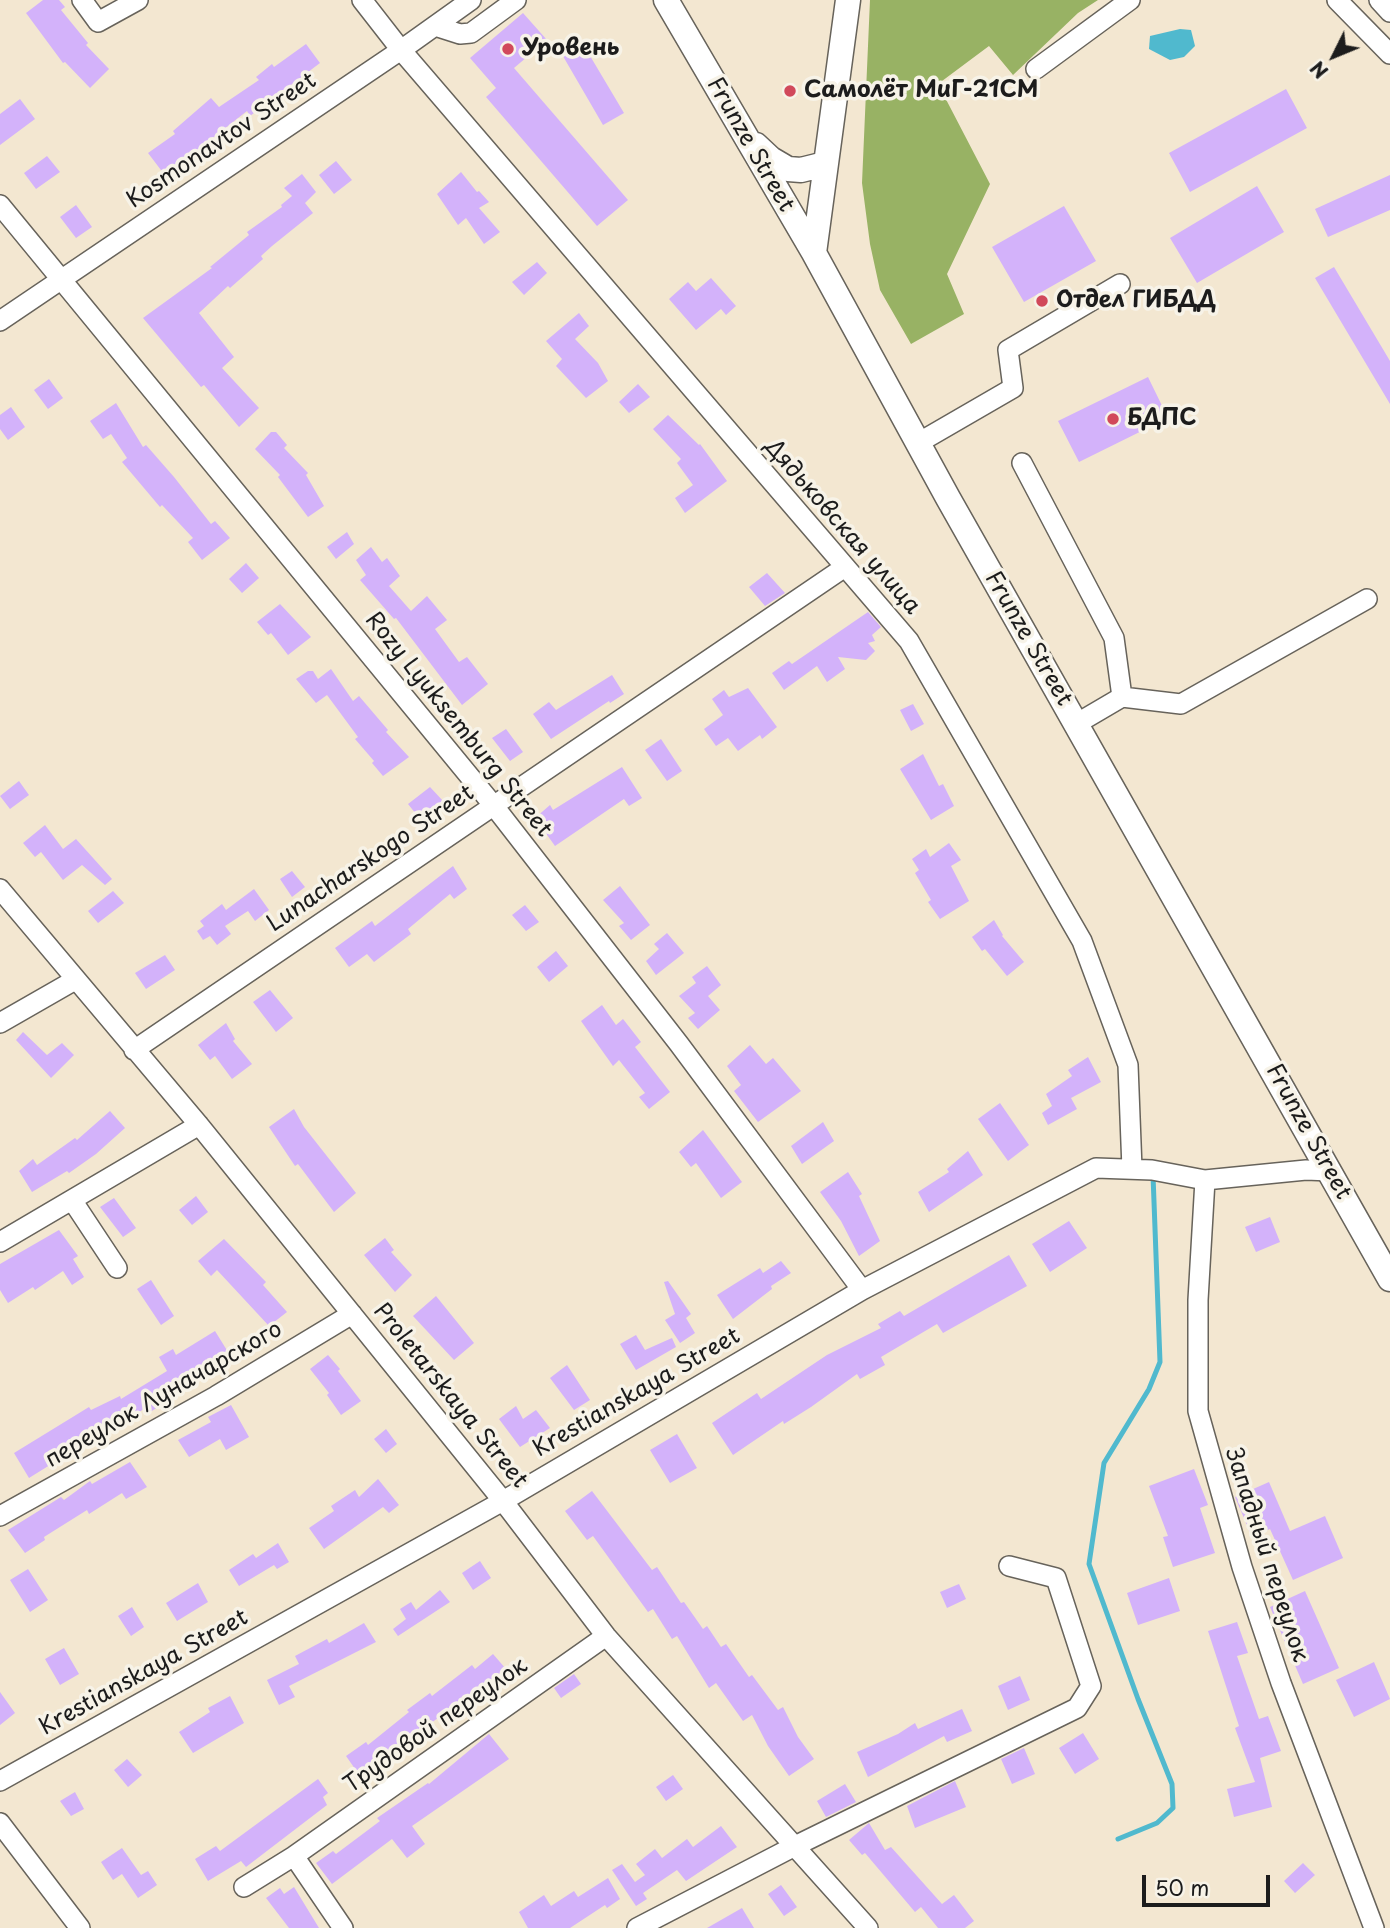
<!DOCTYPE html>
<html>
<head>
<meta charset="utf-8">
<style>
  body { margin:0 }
  #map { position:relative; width:1390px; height:1928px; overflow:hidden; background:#f3e7d1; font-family:"Playpen Sans",sans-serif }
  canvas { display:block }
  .north { position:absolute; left:1299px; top:21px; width:70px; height:70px; -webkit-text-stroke:5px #f7f3e8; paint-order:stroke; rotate:227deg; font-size:19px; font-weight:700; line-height:28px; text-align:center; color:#1c1c1c }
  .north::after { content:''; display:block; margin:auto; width:24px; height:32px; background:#1c1c1c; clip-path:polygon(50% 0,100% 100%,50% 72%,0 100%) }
  .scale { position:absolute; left:1142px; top:1875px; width:128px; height:32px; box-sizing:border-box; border:4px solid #1c1c1c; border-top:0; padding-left:9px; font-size:21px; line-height:24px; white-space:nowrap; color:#1c1c1c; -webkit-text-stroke:5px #f7f3e8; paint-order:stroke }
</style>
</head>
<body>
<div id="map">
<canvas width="1390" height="1928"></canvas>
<div class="north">N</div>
<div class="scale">50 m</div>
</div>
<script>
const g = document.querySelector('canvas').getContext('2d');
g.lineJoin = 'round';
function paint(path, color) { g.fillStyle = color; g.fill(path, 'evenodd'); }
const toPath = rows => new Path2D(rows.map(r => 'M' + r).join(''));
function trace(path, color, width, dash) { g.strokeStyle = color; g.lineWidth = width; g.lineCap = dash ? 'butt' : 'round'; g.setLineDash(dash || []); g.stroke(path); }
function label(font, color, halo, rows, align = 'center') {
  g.font = font + ' "Playpen Sans",sans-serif'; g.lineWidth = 7; g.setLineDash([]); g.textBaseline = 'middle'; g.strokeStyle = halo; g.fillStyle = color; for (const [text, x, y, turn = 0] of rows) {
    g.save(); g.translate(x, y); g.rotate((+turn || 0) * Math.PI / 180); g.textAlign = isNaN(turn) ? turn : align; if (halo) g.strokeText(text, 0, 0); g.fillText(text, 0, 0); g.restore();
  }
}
const forest = toPath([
  [870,0,1098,0,1078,13,1013,75,989,46,938,84,990,184,947,274,964,314,911,344,880,290,870,244,862,183]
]);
const water = toPath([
  [1180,29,1191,30,1195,46,1184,57,1170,60,1149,49,1150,36]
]);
const stream = toPath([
  [1118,1839,1157,1823,1173,1808,1172,1784,1138,1699,1089,1564,1104,1463,1149,1389,1160,1362,1153,1175]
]);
const building = toPath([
  [43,0,59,0,65,7,61,10,88,43,86,45,109,69,90,88,65,62,63,63,26,13],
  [523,13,547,40,514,68,628,200,597,226,486,97,496,88,470,58],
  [580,39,624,113,603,125,560,51],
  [306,44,320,63,250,116,247,111,181,163,183,166,167,178,148,153,175,134,173,131,211,98,219,107,259,80,256,77,272,64,274,67],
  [1286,89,1307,128,1190,192,1169,153],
  [20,99,35,119,0,145,0,114],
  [47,156,60,172,36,189,24,173],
  [336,161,352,180,334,194,319,175],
  [461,172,477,192,479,191,489,202,479,208,500,232,484,244,466,218,458,225,437,194],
  [302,174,316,192,305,203,313,213,272,246,261,256,263,259,230,288,228,286,199,313,234,357,222,368,259,408,239,427,204,385,201,387,143,318,212,268,210,267,249,235,247,232,282,207,281,205,292,196,284,188],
  [1390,175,1390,210,1328,237,1315,209],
  [1257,186,1284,232,1197,283,1170,238],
  [76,205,92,227,76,238,60,217],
  [1064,206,1096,261,1024,302,992,247],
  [537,262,547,273,524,295,512,282],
  [1334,267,1390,361,1390,404,1315,278],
  [711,278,736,306,726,315,721,309,696,330,669,299,688,282,696,291],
  [579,313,589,326,575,339,598,363,608,381,586,398,556,366,562,359,546,341],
  [1148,377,1168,418,1079,462,1058,421],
  [49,379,63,398,48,409,34,390],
  [638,384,650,397,629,413,619,402],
  [116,403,143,447,146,445,174,477,211,524,215,521,230,538,202,560,188,542,193,538,162,505,160,507,122,462,127,458,111,434,103,439,90,421],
  [11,407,25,427,8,440,0,429,0,415],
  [668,415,699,445,700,444,727,481,685,513,675,498,693,485,677,463,681,459,653,429],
  [271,432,276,432,287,445,284,448,308,473,306,475,324,506,308,517,278,477,280,475,255,449],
  [347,532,354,544,336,559,327,547],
  [371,547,382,562,387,558,400,576,389,586,411,611,427,596,447,620,435,629,459,662,467,657,488,684,462,705,396,618,394,619,360,580,366,575,356,560],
  [246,563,259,578,242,593,229,579],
  [767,573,785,593,765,606,749,587],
  [280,604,311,637,288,655,271,633,268,635,257,622],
  [868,612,881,627,872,635,875,641,868,643,875,651,866,660,838,657,845,669,827,682,817,666,784,690,772,673,789,661,792,664],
  [331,669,353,701,359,696,388,730,386,732,409,757,383,776,372,763,374,761,355,739,358,737,327,695,316,703,296,679,308,671,313,671,318,679],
  [612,675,624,694,610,703,609,701,551,739,533,714,549,702,556,710],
  [748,688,777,727,762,739,760,735,738,751,728,738,716,746,704,729,723,715,712,699,724,690,729,697],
  [913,704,924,724,911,731,900,710],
  [506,729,523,752,510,761,492,738],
  [661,739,682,771,667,781,645,750],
  [923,754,939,786,943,784,954,806,931,820,900,769],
  [622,767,642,798,629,806,624,799,555,846,535,818,550,805,553,810],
  [19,781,29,795,10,809,0,796],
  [430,787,444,802,420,819,408,804],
  [45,825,63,849,76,839,112,879,105,885,82,865,63,880,41,852,35,857,23,843],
  [949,843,961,860,951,866,969,901,940,919,928,902,931,900,915,873,919,870,912,859,926,849,930,857],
  [453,866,467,889,454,899,450,894,408,929,411,934,374,962,367,954,349,967,335,948,372,921,375,926],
  [292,871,305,887,292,897,280,879],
  [620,886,650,925,631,940,619,926,624,923,603,900],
  [254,889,269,910,255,921,248,911,225,926,231,934,217,945,210,936,203,940,197,931,204,926,200,921,222,904,226,910],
  [113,891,124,903,98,923,88,911],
  [525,905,539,922,526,931,512,915],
  [994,920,1003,935,1002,936,1024,962,1007,976,985,949,982,951,972,937],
  [667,933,684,953,656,975,646,961,659,949,654,944],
  [556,951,568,966,549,982,537,967],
  [165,955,175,970,146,989,135,973],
  [707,966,721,985,708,996,720,1010,698,1029,688,1018,695,1013,679,996,696,983,692,977],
  [270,990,293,1018,276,1032,253,1002],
  [602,1005,616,1025,623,1019,641,1042,635,1047,670,1092,649,1109,639,1097,645,1093,619,1060,613,1066,581,1021],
  [226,1023,235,1039,233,1041,252,1064,232,1079,215,1056,210,1060,198,1045],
  [23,1032,47,1055,62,1043,74,1055,51,1078,16,1040],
  [750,1045,766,1064,773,1058,801,1091,758,1122,734,1091,741,1085,727,1066],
  [1088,1057,1101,1082,1071,1098,1077,1109,1048,1125,1042,1113,1052,1106,1046,1094,1072,1076,1068,1070],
  [1000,1103,1029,1145,1008,1161,978,1119],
  [294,1109,304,1127,356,1193,334,1212,298,1164,295,1166,269,1127],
  [110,1111,125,1128,96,1154,69,1173,67,1171,32,1192,19,1171,33,1159,37,1165,75,1138,77,1140],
  [823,1122,834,1141,802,1164,791,1146],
  [703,1130,742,1182,721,1198,696,1163,691,1167,679,1152],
  [968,1151,983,1175,929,1212,918,1192,949,1172,947,1169],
  [848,1172,862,1194,859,1196,880,1241,859,1256,841,1221,820,1192],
  [196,1196,208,1212,192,1225,179,1210],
  [114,1198,136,1228,123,1237,100,1207],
  [1270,1217,1280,1242,1256,1252,1245,1227],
  [1069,1221,1087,1248,1050,1272,1032,1244],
  [59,1230,78,1256,73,1259,84,1277,72,1285,63,1271,35,1290,33,1287,8,1303,0,1290,0,1264],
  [385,1238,394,1250,391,1252,412,1275,395,1292,364,1255],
  [224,1239,266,1282,263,1285,287,1312,269,1326,217,1270,211,1276,198,1261],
  [1009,1255,1027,1286,943,1333,937,1324,881,1357,885,1365,860,1379,857,1374,811,1407,784,1424,783,1421,733,1455,712,1423,757,1393,761,1399,827,1355,881,1328,878,1324,900,1311,904,1316],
  [781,1261,791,1273,771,1286,772,1289,733,1319,717,1295,760,1268,763,1273],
  [151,1280,174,1316,161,1325,137,1289],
  [668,1281,691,1314,686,1318,695,1333,680,1343,665,1320,675,1314,664,1282],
  [436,1296,474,1343,454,1360,413,1316],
  [215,1331,233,1360,211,1375,205,1365,170,1388,175,1397,150,1412,147,1407,112,1429,111,1427,29,1478,14,1453,89,1407,91,1410,120,1396,121,1399,167,1371,159,1357,173,1349,176,1355],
  [636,1335,645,1350,672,1338,676,1347,636,1370,620,1344],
  [328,1355,340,1369,338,1371,361,1401,341,1415,327,1395,329,1393,310,1369],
  [567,1365,590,1400,574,1410,550,1378],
  [231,1405,249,1437,226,1450,220,1439,189,1457,178,1440,211,1422,208,1417],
  [516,1406,523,1419,536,1410,550,1428,520,1447,499,1419],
  [386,1429,397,1444,386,1453,374,1439],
  [677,1434,697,1468,670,1483,650,1450],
  [130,1462,147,1487,126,1499,122,1493,89,1514,87,1510,44,1537,45,1540,25,1553,8,1530,61,1497,64,1500,90,1481,92,1484],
  [1194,1469,1208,1505,1200,1508,1215,1553,1173,1567,1163,1537,1168,1536,1149,1486],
  [378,1479,399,1505,389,1513,383,1507,324,1549,309,1528,334,1511,331,1506,355,1490,359,1497],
  [1269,1482,1290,1531,1325,1516,1343,1558,1293,1580,1270,1529,1252,1537,1235,1497],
  [592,1491,652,1570,657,1567,681,1603,684,1602,703,1629,707,1626,721,1647,726,1644,749,1677,752,1675,778,1710,783,1707,798,1737,814,1759,789,1776,768,1746,752,1715,743,1721,716,1683,709,1688,677,1636,672,1639,653,1609,648,1612,593,1536,587,1540,565,1511],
  [278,1543,289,1562,277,1569,274,1565,239,1586,229,1570,253,1554,256,1558],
  [480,1561,491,1578,473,1590,462,1573],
  [28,1569,48,1600,30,1612,10,1580],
  [1169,1578,1180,1611,1138,1625,1127,1593],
  [198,1583,208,1602,177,1621,166,1603],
  [959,1584,966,1599,947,1608,940,1592],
  [440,1590,450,1602,398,1636,393,1629,406,1619,400,1609,411,1602,416,1610],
  [1305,1591,1339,1668,1303,1684,1270,1607],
  [132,1607,144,1627,131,1636,118,1616],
  [1237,1622,1248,1653,1237,1656,1259,1719,1268,1716,1281,1751,1260,1758,1272,1807,1234,1817,1227,1789,1255,1782,1235,1728,1239,1726,1208,1631],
  [364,1623,376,1642,289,1686,295,1697,279,1705,267,1680,299,1664,295,1656,327,1639,329,1643],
  [64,1648,79,1674,60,1685,45,1659],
  [493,1654,506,1669,413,1736,417,1741,389,1764,384,1758,360,1776,346,1756,366,1742,368,1745,409,1712,407,1710,430,1693,432,1696,472,1665,475,1669],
  [1374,1662,1390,1699,1354,1717,1336,1680],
  [574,1674,581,1684,561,1698,554,1688],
  [1020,1676,1030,1700,1008,1710,998,1686],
  [0,1692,15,1713,0,1725],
  [230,1696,244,1723,193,1753,179,1732,210,1712,208,1708],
  [962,1709,972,1731,947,1742,944,1736,868,1777,857,1752,898,1734,915,1723,918,1729],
  [1083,1733,1099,1759,1075,1774,1059,1748],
  [489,1734,509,1759,412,1826,425,1844,407,1858,392,1839,332,1884,316,1863,333,1851,336,1854,380,1821,377,1818,428,1783,429,1784],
  [1024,1748,1035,1774,1012,1784,1001,1759],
  [127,1759,142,1775,128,1787,114,1770],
  [673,1775,683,1789,666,1801,656,1787],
  [318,1779,328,1793,323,1797,327,1805,246,1867,241,1861,208,1881,195,1859,216,1846,220,1851],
  [955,1781,966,1807,915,1828,907,1806],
  [845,1784,856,1802,826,1817,817,1801],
  [75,1792,84,1809,71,1816,60,1801],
  [869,1823,885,1850,891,1847,942,1904,954,1895,974,1921,965,1928,938,1928,921,1907,915,1912,865,1853,862,1855,849,1840],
  [721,1826,737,1847,686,1881,677,1870,643,1893,647,1899,636,1906,612,1870,622,1864,635,1882,645,1875,636,1864,655,1849,662,1858,687,1839,693,1847],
  [122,1848,141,1875,148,1871,157,1885,138,1898,122,1874,113,1880,101,1862],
  [1303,1863,1315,1875,1295,1893,1284,1881],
  [608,1878,620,1899,607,1908,605,1905,570,1928,528,1928,519,1912,544,1895,551,1906,574,1891,578,1897],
  [781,1885,797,1907,784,1916,768,1894],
  [294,1887,319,1928,289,1928,266,1898,280,1888,284,1894],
  [742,1908,754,1928,707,1928]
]);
const minor = toPath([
  [82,0,98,22,138,0],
  [362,0,401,50,909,641,1082,941,1128,1065,1132,1169],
  [1337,0,1390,54],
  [1379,0,1390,12],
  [435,26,460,34,471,33,516,0],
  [1036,69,1130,0],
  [0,205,494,806,679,1044,862,1290],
  [0,321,401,50,471,0],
  [918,443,1013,388,1008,350,1120,284],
  [1022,463,1114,638,1122,697],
  [1076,724,1122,697,1181,704,1367,599],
  [0,889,199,1125,503,1501,606,1636,868,1928],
  [0,1023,75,980],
  [134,1050,845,567],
  [1205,1180,1198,1300,1198,1411,1242,1567,1281,1683,1374,1928],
  [72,1200,117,1268],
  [0,1242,199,1125],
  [0,1516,216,1396,352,1314],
  [0,1781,503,1501,862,1290,1096,1168,1152,1170,1205,1180,1306,1170,1330,1171],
  [0,1823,80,1928],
  [244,1887,294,1856],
  [343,1928,294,1856,606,1636],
  [637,1928,793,1847,1077,1708,1091,1686,1056,1578,1009,1566]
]);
const major = toPath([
  [666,0,814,253,948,498,1390,1279],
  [756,145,771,159,788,169,801,170,825,164],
  [814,253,848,0]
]);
const markers = [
  [508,49,7,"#d1495b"],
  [790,91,7,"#d1495b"],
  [1042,301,7,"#d1495b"],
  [1113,419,7,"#d1495b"]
];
const poiNames = [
  ["Уровень",522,49],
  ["Самолёт МиГ-21СМ",804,91],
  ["Отдел ГИБДД",1056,301],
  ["БДПС",1127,419]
];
const streetNames = [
  ["Kosmonavtov Street",222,141,-34],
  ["Frunze Street",750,145,60],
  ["Дядьковская улица",842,527,49],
  ["Frunze Street",1028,639,60],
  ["Rozy Lyuksemburg Street",458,725,51],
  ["Lunacharskogo Street",371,859,-34],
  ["Frunze Street",1308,1132,61],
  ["Krestianskaya Street",637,1393,-30],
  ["переулок Луначарского",164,1395,-30],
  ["Proletarskaya Street",450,1396,51],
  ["Западный переулок",1266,1555,72],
  ["Krestianskaya Street",144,1673,-29],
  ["Трудовой переулок",436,1726,-35]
];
paint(forest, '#98b264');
paint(water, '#50b9ce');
trace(stream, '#50b9ce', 5);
paint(building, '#d3b2fa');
trace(minor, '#67635b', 22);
trace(major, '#67635b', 27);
trace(minor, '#fff', 19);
trace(major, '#fff', 24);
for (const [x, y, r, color] of markers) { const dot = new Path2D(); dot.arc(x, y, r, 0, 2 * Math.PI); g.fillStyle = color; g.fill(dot); trace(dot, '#f7f3e8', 2.5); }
label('bold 23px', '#1c1c1c', '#f7f3e8', poiNames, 'left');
label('23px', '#1c1c1c', '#f7f3e8', streetNames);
</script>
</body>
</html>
